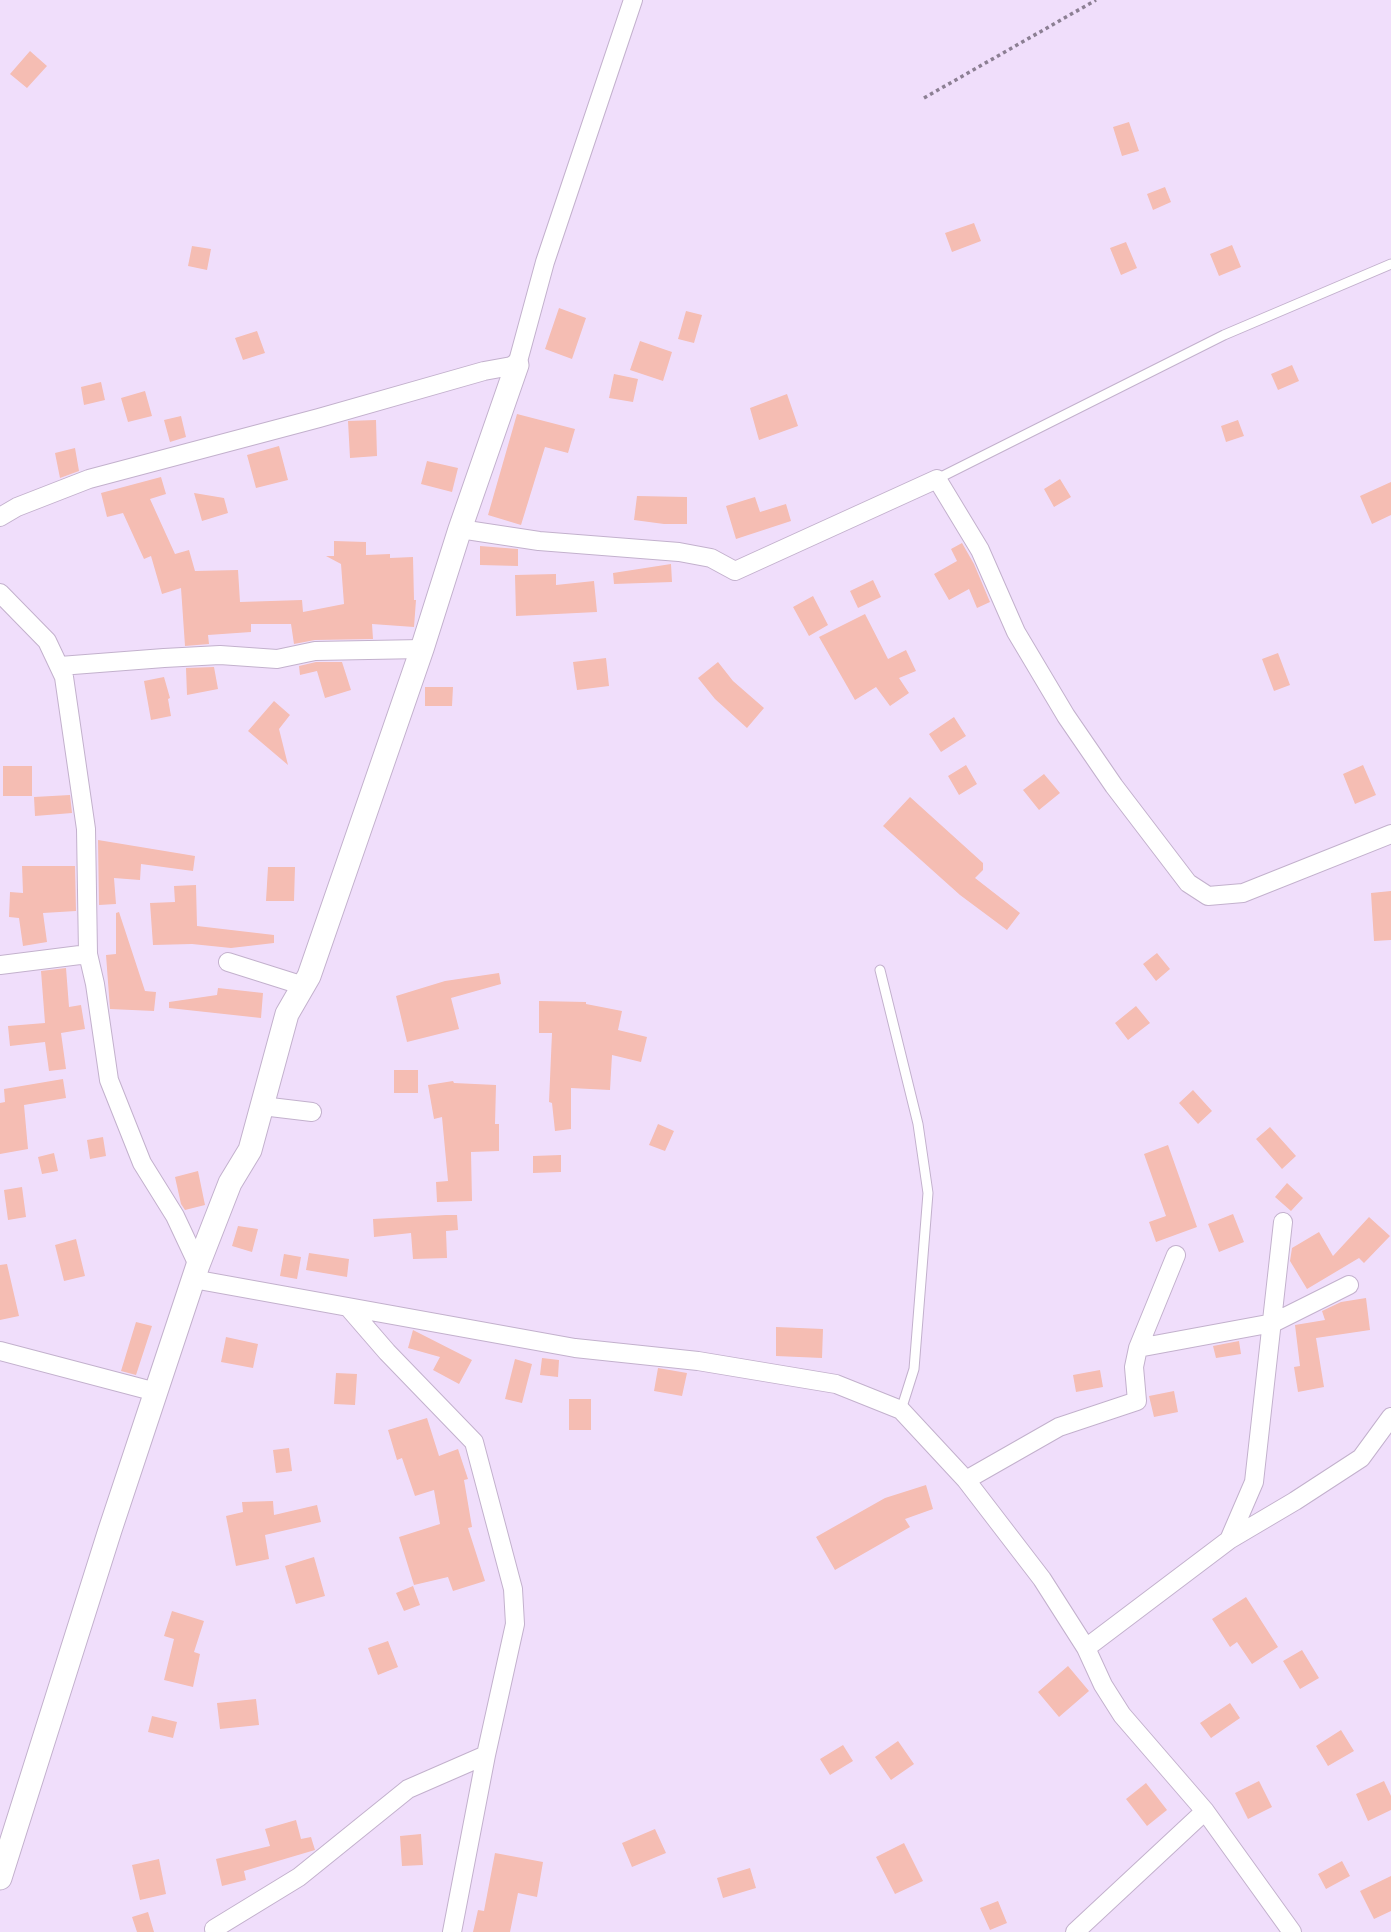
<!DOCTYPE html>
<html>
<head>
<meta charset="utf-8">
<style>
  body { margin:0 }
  canvas { display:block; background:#f0defb }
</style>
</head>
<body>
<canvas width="1391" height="1932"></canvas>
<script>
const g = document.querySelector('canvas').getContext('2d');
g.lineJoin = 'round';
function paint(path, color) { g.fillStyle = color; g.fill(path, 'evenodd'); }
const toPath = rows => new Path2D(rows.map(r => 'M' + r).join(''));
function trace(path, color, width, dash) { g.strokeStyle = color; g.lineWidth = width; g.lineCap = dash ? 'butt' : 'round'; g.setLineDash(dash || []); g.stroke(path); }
const building = toPath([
  [30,51,47,66,27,88,10,74],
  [1129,122,1139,151,1122,156,1113,127],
  [1165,187,1171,202,1153,210,1147,194],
  [974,223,981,241,952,252,945,233],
  [1126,242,1137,268,1121,275,1110,248],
  [1232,245,1241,267,1219,276,1210,254],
  [192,246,211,249,207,270,188,266],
  [559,308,586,318,572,359,545,349],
  [686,311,702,315,694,343,678,339],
  [257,331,265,353,243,360,235,338],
  [640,341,672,352,663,381,630,370],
  [1292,365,1299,381,1278,390,1271,374],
  [614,374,638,379,633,402,609,398],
  [101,382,105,400,84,405,81,387],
  [145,391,152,416,128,422,121,398],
  [787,394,798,426,759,440,750,408],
  [517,414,575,429,568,453,545,447,521,525,488,515],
  [181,416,186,437,170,442,164,420],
  [376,420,377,456,350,458,348,421],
  [1238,420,1244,436,1226,442,1221,426],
  [279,446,288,480,256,488,247,455],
  [75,448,79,471,60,478,55,453],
  [427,461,458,468,452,492,421,484],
  [161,477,166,494,150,499,175,554,189,550,195,571,238,570,240,602,302,600,303,612,344,604,341,564,326,556,334,556,334,541,366,542,366,555,390,554,390,558,413,557,414,600,416,600,414,627,372,624,373,639,315,640,294,644,291,624,251,624,251,632,208,635,209,644,185,646,181,588,162,594,151,556,144,559,123,513,107,517,101,493],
  [1060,479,1071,497,1054,507,1044,489],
  [1391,482,1391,515,1372,524,1360,496],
  [194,493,224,498,228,513,202,521],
  [637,496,687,497,687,524,664,524,634,520],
  [755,497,760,512,786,504,791,521,736,539,726,506],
  [962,543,974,564,990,602,977,608,969,589,949,600,934,574,957,561,951,549],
  [480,546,518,549,518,566,480,565],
  [671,564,672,582,614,584,613,573],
  [556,574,556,585,594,581,597,612,516,616,515,575],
  [873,580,881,597,858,608,850,591],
  [813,596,828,625,809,636,793,607],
  [865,614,888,659,906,650,916,671,899,678,909,693,890,706,876,687,855,700,819,637],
  [1278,653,1290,685,1274,691,1262,659],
  [606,658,609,686,577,690,573,662],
  [316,662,342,662,351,690,325,698,317,671,300,675,299,666],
  [718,662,733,681,764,708,747,728,715,699,698,678],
  [214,667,218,689,187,695,186,668],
  [164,677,170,698,168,699,171,716,151,720,144,681],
  [425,687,453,687,452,706,425,706],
  [274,701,290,715,279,729,288,765,248,731],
  [954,717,966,736,941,752,929,734],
  [966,765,977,784,959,795,948,776],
  [1363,765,1376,795,1355,804,1343,774],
  [3,766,32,766,32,796,3,796],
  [1044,774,1060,793,1039,810,1023,790],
  [70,795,72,813,35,816,34,797],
  [910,797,983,863,983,870,975,878,1020,913,1007,930,960,895,883,826],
  [98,840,195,856,193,871,141,864,140,880,114,878,116,904,99,905],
  [22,866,75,866,76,911,43,913,47,942,23,946,19,918,9,917,10,892,23,893],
  [268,867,295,867,294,901,266,901],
  [196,885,197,926,274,935,274,943,231,948,192,944,153,945,150,903,175,902,174,886],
  [1391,891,1391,940,1374,941,1371,893],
  [119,912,145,991,156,992,154,1011,110,1009,106,955,116,954,116,913],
  [1157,953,1170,969,1156,981,1143,964],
  [66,968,69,1007,81,1005,85,1029,61,1033,66,1069,49,1071,45,1042,10,1046,8,1026,45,1023,41,971],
  [499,973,501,984,451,998,459,1029,407,1042,396,996,445,981],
  [218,988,263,993,261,1018,169,1008,169,1002,217,995],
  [539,1001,586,1002,586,1004,622,1011,618,1030,647,1037,641,1062,612,1055,610,1090,571,1088,571,1129,555,1131,552,1103,549,1102,552,1033,539,1033],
  [1136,1006,1150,1023,1128,1040,1115,1023],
  [394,1070,418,1070,418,1093,394,1093],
  [63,1079,66,1098,24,1105,28,1149,0,1154,0,1103,5,1102,4,1089],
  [453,1081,454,1083,496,1085,495,1124,499,1124,499,1151,471,1152,472,1201,437,1202,436,1182,448,1181,442,1117,434,1119,428,1085],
  [1193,1090,1212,1111,1198,1124,1179,1103],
  [658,1124,674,1131,665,1151,649,1145],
  [1270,1127,1296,1156,1282,1169,1256,1139],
  [103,1137,106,1156,90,1159,87,1140],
  [1168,1145,1197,1227,1156,1242,1149,1222,1166,1216,1144,1154],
  [54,1153,58,1171,42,1174,38,1157],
  [561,1155,561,1172,533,1173,533,1156],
  [198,1171,205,1205,185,1210,181,1204,175,1177],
  [1287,1183,1303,1198,1291,1211,1275,1197],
  [22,1187,26,1217,8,1220,4,1190],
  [1233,1214,1244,1242,1219,1252,1208,1224],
  [446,1215,457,1215,458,1230,446,1231,447,1258,413,1259,411,1233,374,1237,373,1219],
  [1369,1217,1390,1236,1364,1263,1359,1258,1307,1289,1290,1261,1292,1248,1319,1232,1333,1256],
  [238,1226,258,1229,252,1252,232,1246],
  [76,1239,85,1276,64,1281,55,1245],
  [309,1253,349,1259,347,1277,306,1270],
  [284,1254,301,1257,297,1279,280,1276],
  [7,1264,19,1316,0,1320,0,1265],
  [1366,1298,1370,1330,1316,1338,1324,1387,1298,1392,1294,1367,1300,1366,1295,1325,1325,1320,1322,1311,1341,1302],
  [136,1322,152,1326,136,1375,121,1371],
  [776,1327,823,1329,822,1358,776,1356],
  [413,1330,472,1360,459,1384,433,1370,440,1357,408,1348],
  [226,1337,258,1344,253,1368,221,1362],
  [1239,1341,1241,1354,1216,1358,1213,1346],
  [542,1358,559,1360,558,1377,540,1375],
  [515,1359,532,1364,522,1403,505,1399],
  [658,1368,687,1373,682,1396,654,1391],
  [1100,1370,1103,1387,1076,1392,1073,1375],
  [336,1373,357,1374,355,1405,334,1404],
  [1174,1391,1178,1412,1154,1417,1149,1396],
  [569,1399,591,1399,591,1430,569,1430],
  [427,1418,439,1456,458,1449,468,1479,464,1480,472,1527,468,1528,485,1581,453,1591,448,1577,414,1585,399,1537,440,1524,434,1490,415,1496,402,1458,397,1460,388,1430],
  [289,1448,292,1471,276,1473,273,1450],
  [926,1485,933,1509,905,1519,910,1527,835,1570,816,1537,885,1498],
  [273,1501,274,1515,317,1505,321,1522,265,1535,269,1559,236,1566,226,1516,243,1512,242,1502],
  [314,1557,325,1596,296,1604,285,1566],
  [413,1586,420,1605,404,1611,396,1593],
  [1246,1597,1278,1647,1252,1664,1237,1642,1230,1647,1212,1619],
  [172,1611,204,1621,194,1652,200,1654,193,1687,164,1680,174,1639,164,1636],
  [388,1641,398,1667,378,1675,368,1648],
  [1302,1650,1319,1678,1300,1689,1283,1661],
  [1068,1666,1089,1691,1059,1717,1038,1692],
  [256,1699,259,1725,220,1729,217,1703],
  [1230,1703,1240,1718,1211,1738,1200,1723],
  [152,1716,177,1722,173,1738,148,1732],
  [1341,1730,1354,1751,1328,1766,1316,1746],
  [898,1741,914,1764,891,1780,875,1757],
  [843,1745,853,1761,830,1775,820,1759],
  [1259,1781,1272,1807,1248,1819,1235,1793],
  [1384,1781,1391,1796,1391,1810,1368,1821,1356,1794],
  [1146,1783,1167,1810,1147,1826,1126,1799],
  [296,1820,301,1839,311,1837,315,1850,244,1871,246,1880,222,1886,216,1859,270,1846,265,1829],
  [655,1829,666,1853,632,1867,622,1843],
  [421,1834,423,1865,402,1866,400,1836],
  [904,1843,923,1881,895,1894,876,1857],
  [495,1853,543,1862,537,1897,518,1893,510,1932,473,1932,478,1910,484,1911],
  [159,1859,166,1894,140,1900,132,1865],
  [1342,1861,1350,1876,1326,1889,1318,1874],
  [750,1868,756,1888,723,1898,717,1878],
  [1391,1876,1391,1911,1374,1919,1360,1891],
  [998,1901,1007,1923,990,1930,980,1908],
  [148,1912,154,1932,137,1932,132,1917]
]);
const path = toPath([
  [924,98,1096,0]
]);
const service = toPath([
  [937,479,1224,335,1391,264],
  [880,970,918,1124,928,1193,914,1369,901,1410]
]);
const minor = toPath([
  [0,517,17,507,89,479,319,418,484,371,517,365,545,262,633,0],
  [460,529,539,541,679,552,711,558,735,571,937,479,980,550,1016,632,1066,716,1114,786,1188,883,1208,896,1243,893,1391,834],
  [0,593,47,641,64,677,86,829,88,954,95,984,109,1080,142,1163,175,1216,198,1265],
  [60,666,164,658,220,655,277,659,315,651,422,649],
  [228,962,304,986],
  [0,965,88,954],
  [262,1106,312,1112],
  [193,1279,348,1307,387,1352,474,1442,513,1589,515,1624,486,1755,452,1932],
  [348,1307,575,1348,698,1361,836,1384,901,1410,966,1480,1042,1579,1086,1648,1103,1685,1122,1715,1205,1811,1292,1932],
  [1138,1348,1273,1323,1349,1285],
  [0,1351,156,1392],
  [966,1480,1059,1427,1137,1401,1134,1367,1138,1348,1176,1255],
  [1229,1540,1254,1482,1283,1222],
  [1086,1648,1229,1540,1295,1501,1361,1458,1391,1417],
  [214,1929,299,1877,408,1789,486,1755],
  [1075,1932,1205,1811]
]);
const tertiary = toPath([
  [0,1878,110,1530,198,1265,230,1183,250,1150,287,1014,309,976,422,649,460,529,517,365]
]);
paint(building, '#f5bdb3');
trace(service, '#c3b1cd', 11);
trace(minor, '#c3b1cd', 20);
trace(tertiary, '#c3b1cd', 25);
trace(path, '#8c7f93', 3.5, [3.5, 3.5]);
trace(service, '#fff', 9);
trace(minor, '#fff', 18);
trace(tertiary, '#fff', 23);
</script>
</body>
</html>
